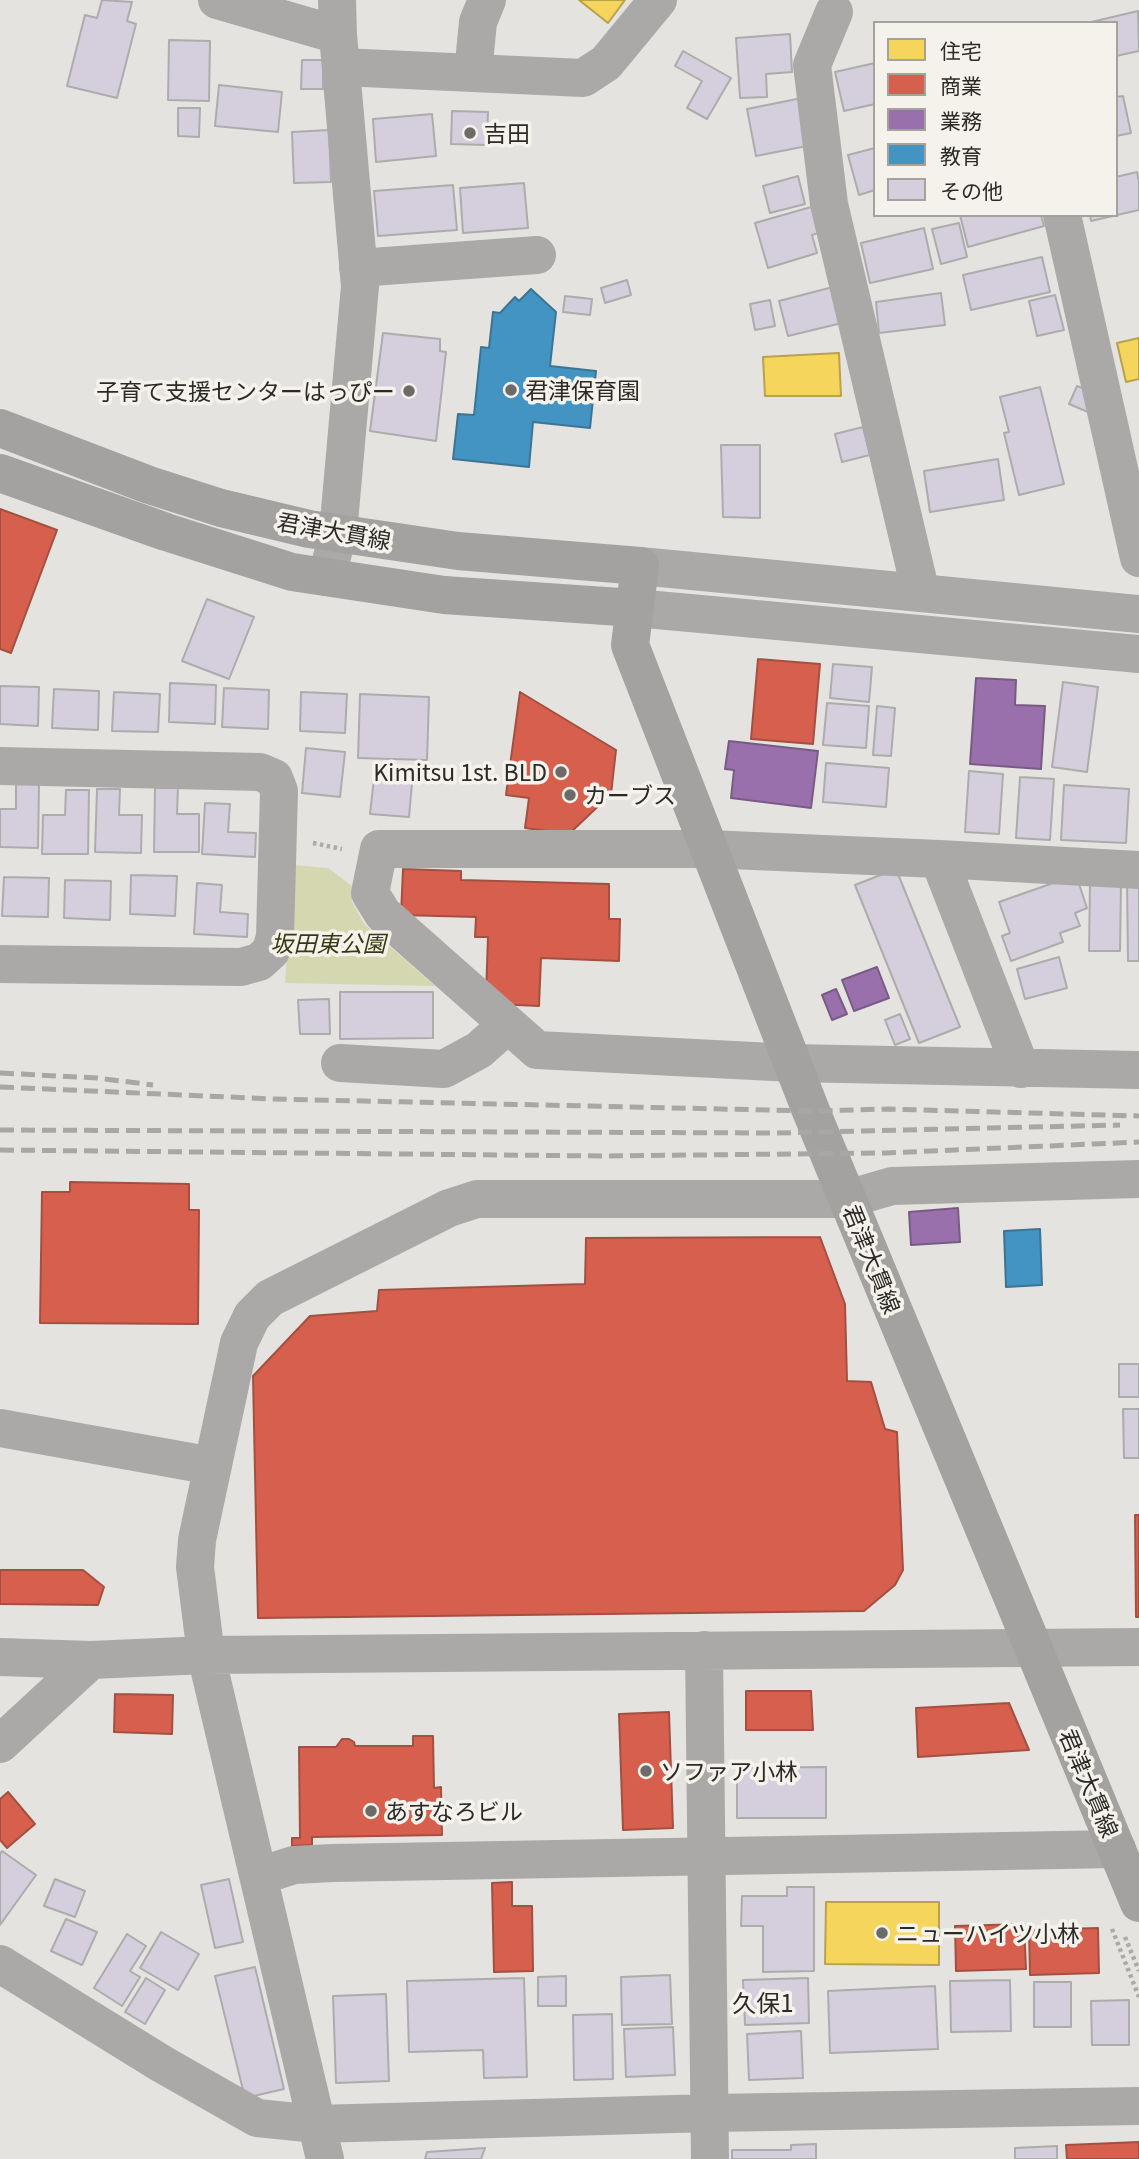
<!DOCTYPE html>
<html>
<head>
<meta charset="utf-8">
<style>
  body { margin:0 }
  #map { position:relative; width:1139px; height:2159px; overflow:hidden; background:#e4e3e0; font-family:Georgia,"Noto Sans JP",serif }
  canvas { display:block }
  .legend { position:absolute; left:873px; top:21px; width:245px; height:196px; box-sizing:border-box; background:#f4f2eb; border:2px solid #a4a29d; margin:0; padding:9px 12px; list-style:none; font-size:21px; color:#2b2a28 }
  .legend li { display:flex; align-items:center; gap:14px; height:35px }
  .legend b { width:35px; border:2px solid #a4a29d }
</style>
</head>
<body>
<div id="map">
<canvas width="1139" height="2159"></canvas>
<ul class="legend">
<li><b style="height:19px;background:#f6d55c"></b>住宅</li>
<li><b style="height:19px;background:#d6604d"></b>商業</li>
<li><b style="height:19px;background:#9970ab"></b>業務</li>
<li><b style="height:19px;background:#4393c3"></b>教育</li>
<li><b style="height:19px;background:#d5cedc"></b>その他</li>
</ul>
</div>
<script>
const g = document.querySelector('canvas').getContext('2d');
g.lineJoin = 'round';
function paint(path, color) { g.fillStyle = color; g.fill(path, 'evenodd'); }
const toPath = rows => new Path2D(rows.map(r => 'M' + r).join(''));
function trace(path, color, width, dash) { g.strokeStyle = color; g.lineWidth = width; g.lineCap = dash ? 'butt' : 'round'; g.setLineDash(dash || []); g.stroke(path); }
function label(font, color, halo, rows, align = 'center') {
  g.font = font + ' Georgia,"Noto Sans JP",serif'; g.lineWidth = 7; g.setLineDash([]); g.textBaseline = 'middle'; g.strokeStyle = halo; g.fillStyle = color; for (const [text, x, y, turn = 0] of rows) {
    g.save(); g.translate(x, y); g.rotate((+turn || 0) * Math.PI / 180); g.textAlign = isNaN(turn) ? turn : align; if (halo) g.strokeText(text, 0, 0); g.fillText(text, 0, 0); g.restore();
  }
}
const green = toPath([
  [293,865,328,868,352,886,352,902,364,924,435,986,285,983]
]);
const homes = toPath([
  [579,0,625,0,608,23,579,0],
  [1139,338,1139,379,1126,382,1117,343,1139,338],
  [839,353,841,396,765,396,763,357,839,353],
  [826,1902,939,1902,939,1965,825,1964,826,1902]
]);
const shops = toPath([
  [0,509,57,530,11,653,0,649,0,509],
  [758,659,820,664,813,744,751,739,758,659],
  [520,692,616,750,611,794,569,834,525,828,529,798,506,795,520,692],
  [403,869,461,871,461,880,609,884,609,919,620,919,619,961,541,958,539,1006,494,1004,486,995,488,937,475,937,476,917,401,915,403,869],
  [70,1182,189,1184,189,1210,199,1210,198,1324,40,1323,42,1192,70,1192,70,1182],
  [820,1237,845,1304,847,1381,871,1382,885,1429,897,1432,903,1570,895,1585,864,1611,258,1618,253,1376,310,1316,377,1311,379,1290,585,1284,586,1238,820,1237],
  [1135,1515,1139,1515,1139,1617,1136,1617,1135,1515],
  [0,1570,83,1570,104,1587,98,1605,0,1604,0,1570],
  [746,1691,811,1691,813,1730,746,1730,746,1691],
  [115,1694,173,1695,172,1734,114,1732,115,1694],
  [1009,1703,1029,1750,918,1757,916,1708,1009,1703],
  [669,1712,673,1828,623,1830,619,1714,669,1712],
  [413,1736,433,1736,434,1788,441,1787,442,1835,312,1837,312,1845,292,1846,292,1838,300,1838,299,1747,336,1747,342,1739,349,1739,354,1742,355,1746,413,1746,413,1736],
  [8,1792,35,1824,7,1848,0,1840,0,1799,8,1792],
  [512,1882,512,1906,532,1906,533,1971,494,1972,492,1883,512,1882],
  [1024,1924,1026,1969,956,1971,955,1926,1024,1924],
  [1098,1928,1099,1973,1030,1975,1029,1930,1098,1928],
  [1139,2142,1139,2159,1067,2159,1066,2145,1139,2142]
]);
const offices = toPath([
  [976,678,1016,680,1015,705,1045,706,1041,769,970,764,976,678],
  [729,741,818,751,811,808,731,798,734,770,725,769,729,741],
  [877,967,889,998,854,1011,842,980,877,967],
  [836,989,847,1014,832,1020,822,995,836,989],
  [958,1208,960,1242,911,1245,909,1212,958,1208]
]);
const schools = toPath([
  [531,289,556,312,550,366,596,371,590,428,533,422,529,467,453,459,458,414,474,415,481,347,489,348,493,312,500,313,515,297,519,301,531,289],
  [1040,1229,1042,1285,1006,1287,1004,1231,1040,1229]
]);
const building = toPath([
  [102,0,132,2,127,21,136,24,117,98,67,86,85,15,97,18,102,0],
  [1138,11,1139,51,1116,56,1116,23,1087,23,1138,11],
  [790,34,792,72,766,74,767,97,740,98,736,38,790,34],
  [169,40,210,41,209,101,168,100,169,40],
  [683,51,731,78,707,119,687,108,702,81,675,66,683,51],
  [302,60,323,60,323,89,301,89,302,60],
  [875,63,875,104,844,111,835,72,875,63],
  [219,85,282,92,278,132,215,126,219,85],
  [1123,96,1131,133,1116,136,1116,97,1123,96],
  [802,98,812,145,756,156,747,109,802,98],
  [178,108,200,108,199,137,178,136,178,108],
  [452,111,488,112,487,145,451,144,452,111],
  [432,114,436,156,376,162,373,119,432,114],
  [329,130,331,182,294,183,292,132,329,130],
  [875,148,875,190,859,195,848,155,875,148],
  [1137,172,1139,182,1139,210,1091,221,1090,215,1116,215,1116,177,1137,172],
  [798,176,805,204,770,213,763,186,798,176],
  [524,183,528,228,463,233,460,188,524,183],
  [453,185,457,230,378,236,374,191,453,185],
  [818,205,825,231,812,235,817,253,768,268,755,223,818,205],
  [960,215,1041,215,1044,226,968,247,960,215],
  [959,223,967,257,941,264,932,229,959,223],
  [924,228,933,269,870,283,861,243,924,228],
  [1042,257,1050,292,971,310,963,275,1042,257],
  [627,280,631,295,605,303,601,288,627,280],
  [833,287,842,323,788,336,779,301,833,287],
  [941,293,945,325,879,333,876,302,941,293],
  [1055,295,1064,330,1037,336,1029,301,1055,295],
  [565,296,592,299,590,315,563,312,565,296],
  [770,300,775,326,755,330,750,304,770,300],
  [383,333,440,339,440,351,446,352,436,441,370,431,383,333],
  [1077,386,1095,393,1088,412,1069,404,1077,386],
  [1040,387,1064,484,1019,495,1004,433,1009,432,1000,397,1040,387],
  [863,427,870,455,842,462,835,434,863,427],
  [721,445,760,445,760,518,723,517,721,445],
  [998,459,1004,500,930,512,924,471,998,459],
  [207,599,254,617,229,679,182,661,207,599],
  [833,664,872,667,869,702,830,698,833,664],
  [1063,682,1098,687,1087,772,1052,767,1063,682],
  [170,683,216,685,215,724,169,722,170,683],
  [0,686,39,687,38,726,0,724,0,686],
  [224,688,269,690,268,729,222,727,224,688],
  [54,689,99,691,98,730,52,728,54,689],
  [114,692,160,694,158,732,112,731,114,692],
  [301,692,347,694,345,733,300,731,301,692],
  [360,694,429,697,427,760,358,758,360,694],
  [827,703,869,706,866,748,823,745,827,703],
  [877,706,895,708,891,756,873,755,877,706],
  [306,748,345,752,340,797,302,793,306,748],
  [826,763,889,768,886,807,823,802,826,763],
  [375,769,413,772,409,817,370,814,375,769],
  [969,771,1003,774,999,834,965,832,969,771],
  [1020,777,1054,779,1050,840,1016,838,1020,777],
  [16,784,39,784,38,848,0,847,0,809,16,809,16,784],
  [1064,785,1129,789,1126,843,1061,840,1064,785],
  [155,788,178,788,177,814,199,814,199,852,154,852,155,788],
  [97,789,120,789,119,815,142,815,141,853,95,852,97,789],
  [66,790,89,790,88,854,42,854,43,815,65,815,66,790],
  [205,803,230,804,228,832,256,833,255,857,202,854,205,803],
  [896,869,960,1027,919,1043,855,885,896,869],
  [131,875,177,876,175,916,130,914,131,875],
  [1076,875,1087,908,1075,913,1080,926,1060,933,1063,942,1011,961,1002,936,1010,933,999,902,1076,875],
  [4,877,49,878,48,917,2,916,4,877],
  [65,880,111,881,110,920,64,918,65,880],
  [1127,882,1139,882,1139,961,1128,961,1127,882],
  [197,883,222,885,220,912,248,914,247,937,194,934,197,883],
  [1090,883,1121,884,1120,951,1089,951,1090,883],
  [1059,957,1067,988,1025,999,1017,969,1059,957],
  [340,992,433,992,433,1038,340,1039,340,992],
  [329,999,330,1034,300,1034,298,1000,329,999],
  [900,1014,910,1039,895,1045,885,1020,900,1014],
  [1119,1364,1139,1364,1139,1397,1119,1397,1119,1364],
  [1123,1409,1139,1409,1139,1458,1124,1458,1123,1409],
  [826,1767,826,1818,737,1818,737,1768,826,1767],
  [2,1851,36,1875,0,1925,0,1854,2,1851],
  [55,1879,85,1891,75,1917,44,1906,55,1879],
  [229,1879,243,1942,215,1948,201,1885,229,1879],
  [787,1887,814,1887,814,1971,763,1972,763,1926,741,1926,742,1896,787,1896,787,1887],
  [66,1919,97,1932,82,1965,51,1951,66,1919],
  [161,1932,199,1954,178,1990,140,1968,161,1932],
  [127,1934,146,1946,130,1971,140,1977,122,2006,94,1988,127,1934],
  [255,1967,284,2089,245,2098,215,1976,255,1967],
  [670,1975,672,2024,622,2025,621,1977,670,1975],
  [566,1976,566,2006,538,2006,538,1977,566,1976],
  [146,1978,165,1990,145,2024,125,2012,146,1978],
  [524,1978,527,2077,484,2078,483,2050,409,2052,407,1981,524,1978],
  [808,1978,809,2023,745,2025,743,1980,808,1978],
  [1010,1980,1011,2031,951,2032,950,1981,1010,1980],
  [1034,1982,1071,1982,1071,2027,1034,2027,1034,1982],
  [935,1986,938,2049,830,2053,828,1991,935,1986],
  [386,1994,389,2081,336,2083,333,1996,386,1994],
  [1129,2000,1129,2045,1092,2045,1091,2001,1129,2000],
  [612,2014,613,2079,574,2080,573,2015,612,2014],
  [673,2027,675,2075,626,2077,624,2029,673,2027],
  [801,2031,803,2078,749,2080,747,2034,801,2031],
  [816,2144,816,2159,732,2159,732,2150,791,2150,791,2145,816,2144],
  [1057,2146,1057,2159,1015,2159,1015,2148,1057,2146],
  [485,2148,481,2159,425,2159,427,2152,485,2148]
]);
const path = toPath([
  [313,843,342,849],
  [1112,1929,1139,1997],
  [1125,1937,1139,1971]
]);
const minor = toPath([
  [217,0,338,35],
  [834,12,812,65,829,204,921,593],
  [341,67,583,78,606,63,658,0],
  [473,73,478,22,487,0],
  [1062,215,1139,558],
  [358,268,537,255],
  [640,566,1139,614],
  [327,577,338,533,360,286,338,35,337,0],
  [635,608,1139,654],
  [0,766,260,772,274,778,279,791,275,936,271,951,259,962,241,967,0,964],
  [939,859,1021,1069],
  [1139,870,939,859,708,849,379,849,370,893,383,914,537,1050,793,1063,1139,1070],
  [340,1063,444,1069,479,1050,507,1025],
  [0,1428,213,1466],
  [704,1650,710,2159],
  [0,1657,91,1660,206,1655,1139,1647],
  [0,1744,91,1660],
  [259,1876,294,1865,333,1863,1117,1849],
  [0,1964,162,2064,257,2118,317,2124,711,2113,1139,2106],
  [325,2159,206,1655,195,1567,197,1540,239,1343,252,1316,270,1298,449,1208,477,1199,847,1199,892,1186,1139,1179]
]);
const major = toPath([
  [0,428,149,485,221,508,309,529,458,551,640,566,630,645,811,1111,1139,1903],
  [0,473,166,532,292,572,444,595,635,608]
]);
const rail = toPath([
  [0,1073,97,1078,153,1085],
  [0,1087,274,1099,811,1111,888,1109,1139,1116],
  [0,1130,776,1133,1120,1125],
  [0,1150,602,1156,886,1153,1139,1142]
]);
const markers = [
  [470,133,7,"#6c6b68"],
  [511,390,7,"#6c6b68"],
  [409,391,7,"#6c6b68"],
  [561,772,7,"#6c6b68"],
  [570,795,7,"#6c6b68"],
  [646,1771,7,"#6c6b68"],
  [371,1811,7,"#6c6b68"],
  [882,1933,7,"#6c6b68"]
];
const poiNames = [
  ["吉田",484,133],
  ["君津保育園",525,390],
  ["子育て支援センターはっぴー",395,391,"right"],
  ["Kimitsu 1st. BLD",547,772,"right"],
  ["カーブス",584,795],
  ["ソファア小林",660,1771],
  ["あすなろビル",385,1811],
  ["ニューハイツ小林",896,1933]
];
const streetNames = [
  ["君津大貫線",334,531,10],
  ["君津大貫線",872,1259,68],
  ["君津大貫線",1089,1783,67]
];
const parkNames = [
  ["坂田東公園",328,943]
];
const neighbourhoodNames = [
  ["久保1",763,2003]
];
paint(green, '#d4d7af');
paint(homes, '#f6d55c');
trace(homes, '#b9a24c', 2);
paint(shops, '#d6604d');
trace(shops, '#a35042', 2);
paint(offices, '#9970ab');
trace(offices, '#785b84', 2);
paint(schools, '#4393c3');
trace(schools, '#3c7494', 2);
paint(building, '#d5cedc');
trace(building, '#adacac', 2);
trace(path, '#abaaa9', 4.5, [3.5, 3.5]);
trace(minor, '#aaa9a8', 38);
trace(major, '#a3a2a0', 38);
trace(rail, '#a8a7a5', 5, [14, 7]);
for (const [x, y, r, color] of markers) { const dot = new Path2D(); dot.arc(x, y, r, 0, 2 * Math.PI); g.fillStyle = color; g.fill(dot); trace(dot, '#f4f2eb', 2.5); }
label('23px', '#2b2a28', '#f4f2eb', poiNames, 'left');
label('23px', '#2b2a28', '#f4f2eb', streetNames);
label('italic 23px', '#363912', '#f4f2eb', parkNames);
label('24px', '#2b2a28', '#f4f2eb', neighbourhoodNames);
</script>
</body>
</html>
